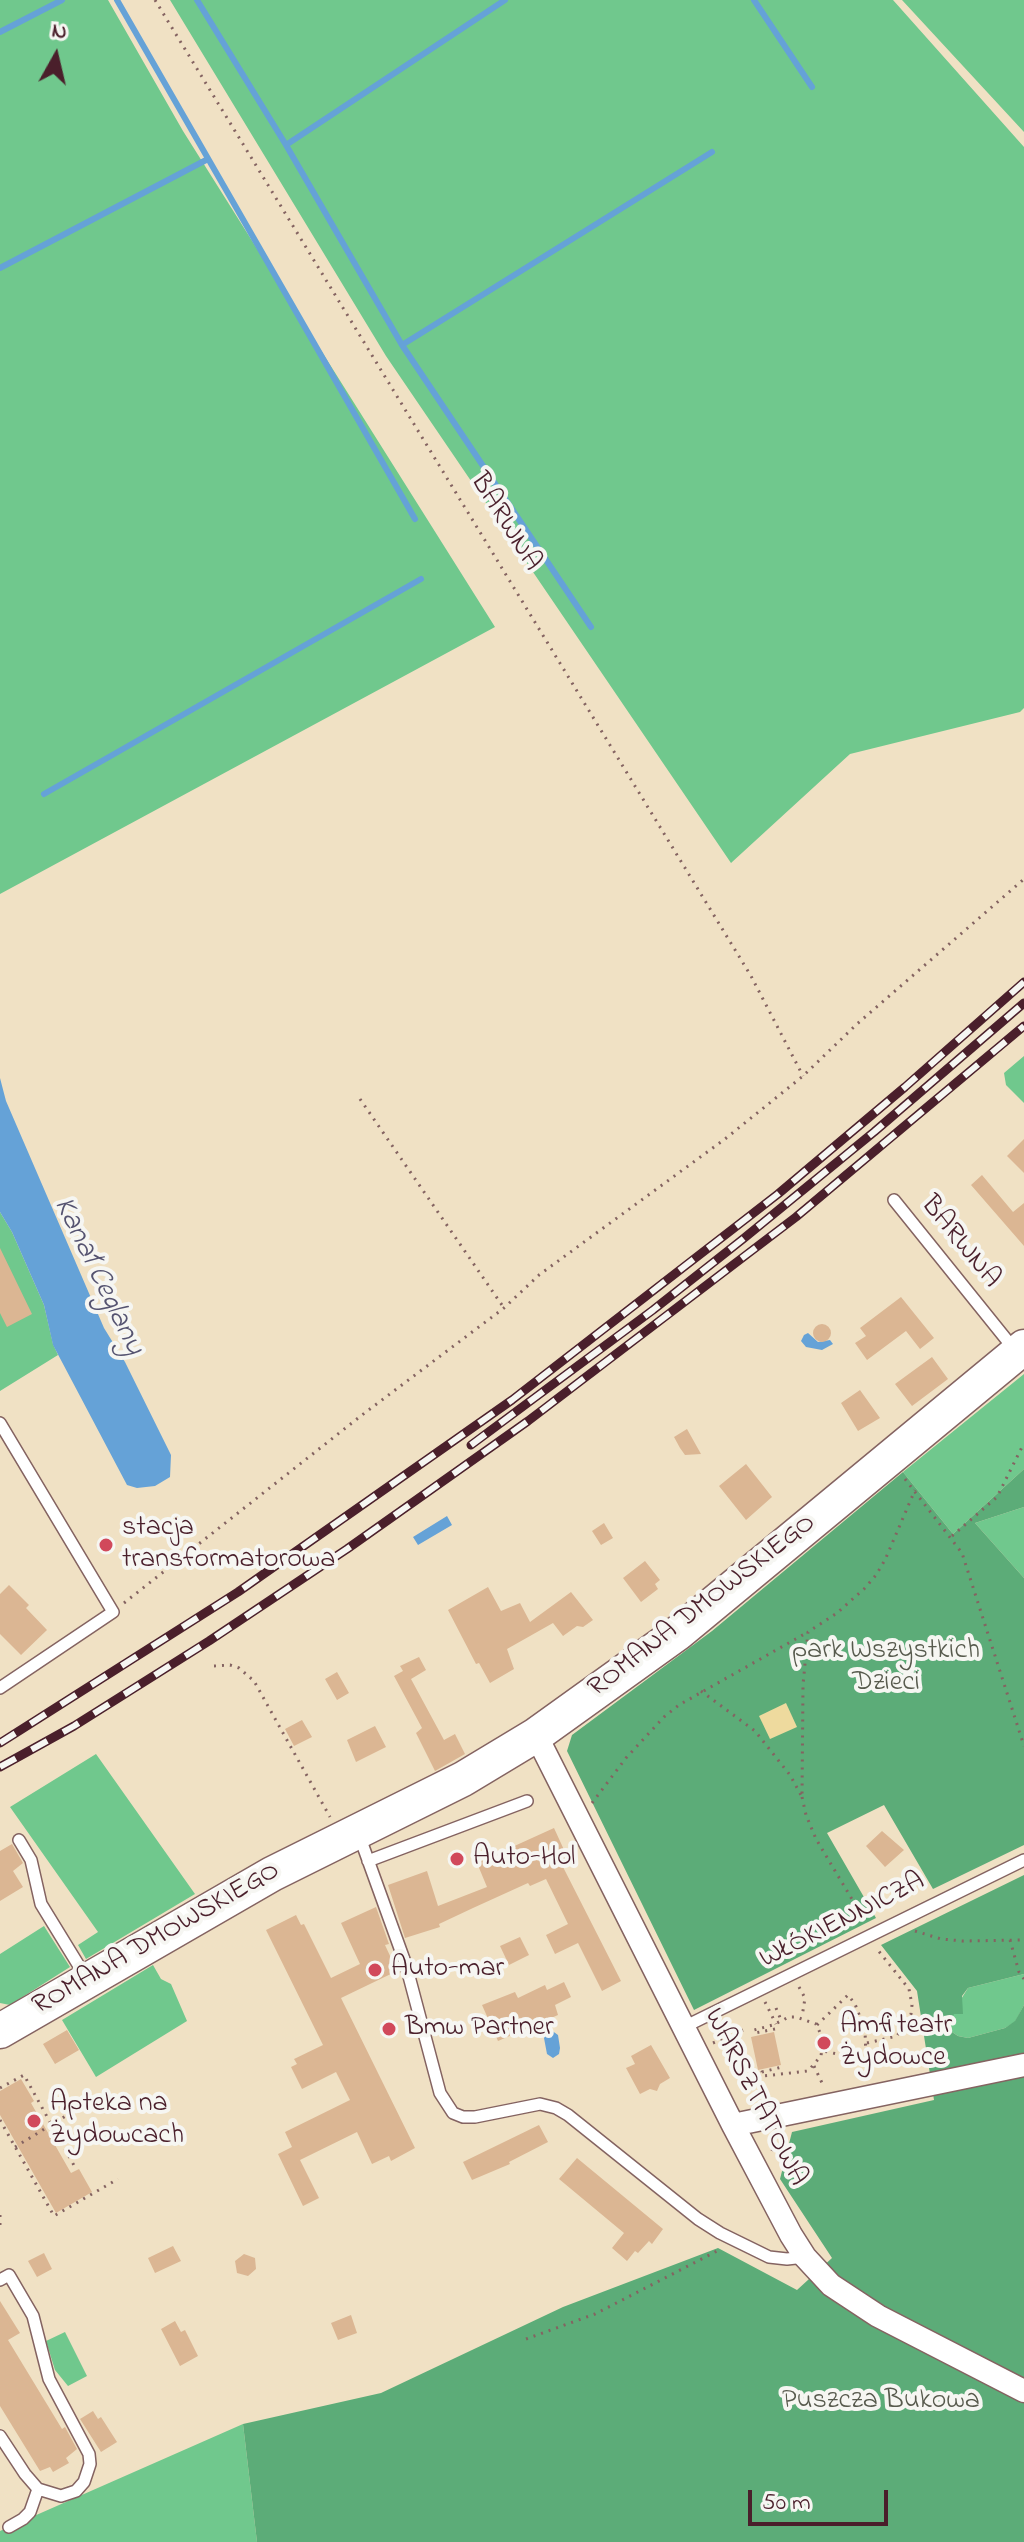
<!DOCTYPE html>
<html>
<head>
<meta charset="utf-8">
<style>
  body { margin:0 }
  #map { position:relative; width:1024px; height:2542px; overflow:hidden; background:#f0e1c4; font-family:"Indie Flower",sans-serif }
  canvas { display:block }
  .north { position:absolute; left:16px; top:16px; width:80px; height:80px; -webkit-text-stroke:6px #f6f6f2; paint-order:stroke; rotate:8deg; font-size:22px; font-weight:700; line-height:32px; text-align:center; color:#4a1f2b }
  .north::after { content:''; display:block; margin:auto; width:28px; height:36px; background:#4a1f2b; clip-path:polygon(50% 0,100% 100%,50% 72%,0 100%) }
  .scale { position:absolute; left:748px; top:2490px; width:140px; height:36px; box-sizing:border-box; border:4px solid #4a1f2b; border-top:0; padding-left:10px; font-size:24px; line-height:28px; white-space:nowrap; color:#4a1f2b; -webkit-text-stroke:6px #f6f6f2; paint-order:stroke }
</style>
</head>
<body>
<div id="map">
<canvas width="1024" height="2542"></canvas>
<div class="north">N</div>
<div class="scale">50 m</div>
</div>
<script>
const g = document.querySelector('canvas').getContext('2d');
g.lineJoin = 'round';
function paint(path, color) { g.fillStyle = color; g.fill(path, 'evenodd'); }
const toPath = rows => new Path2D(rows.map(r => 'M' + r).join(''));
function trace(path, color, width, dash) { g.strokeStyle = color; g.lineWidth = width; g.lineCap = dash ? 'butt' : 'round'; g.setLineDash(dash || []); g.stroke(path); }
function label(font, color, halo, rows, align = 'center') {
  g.font = font + ' "Indie Flower",sans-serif'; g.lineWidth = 8; g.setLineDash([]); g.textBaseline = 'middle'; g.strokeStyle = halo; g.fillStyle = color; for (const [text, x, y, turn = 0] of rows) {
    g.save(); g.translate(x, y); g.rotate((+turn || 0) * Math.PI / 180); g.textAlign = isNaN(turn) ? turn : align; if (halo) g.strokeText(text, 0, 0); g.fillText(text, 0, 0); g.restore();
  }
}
const green = toPath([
  [0,0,108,0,183,131,495,627,0,894],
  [170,0,893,0,1024,147,1024,708,1020,712,850,754,731,863,386,356],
  [902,0,1024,0,1024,132],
  [1024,1056,1024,1103,1006,1085,1004,1073],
  [0,1212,12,1232,44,1305,53,1344,58,1355,0,1391],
  [1024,1374,1024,1469,953,1534,903,1472],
  [1024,1507,1024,1578,975,1523],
  [96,1754,195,1894,86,1959,78,1945,98,1932,10,1807],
  [44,1926,70,1967,10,2005,0,2003,0,1954],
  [153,1965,161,1979,171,1984,187,2021,96,2077,62,2020],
  [1024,1974,1024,2005,1015,2022,1005,2028,968,2038,958,2036,952,2032,950,2017,968,1988],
  [65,2332,87,2376,68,2386,55,2370,46,2341],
  [243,2424,257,2542,0,2542,0,2531]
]);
const forest = toPath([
  [1024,1469,1024,1507,975,1523,1024,1578,1024,1845,933,1889,884,1805,827,1833,876,1918,694,2010,567,1751,572,1735,712,1631,903,1472,953,1534],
  [1024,1875,1024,1974,968,1988,962,1996,963,2014,954,2014,949,2024,952,2032,958,2036,968,2038,1005,2028,1015,2021,1024,2005,1024,2542,257,2542,243,2424,381,2393,563,2307,718,2248,797,2290,832,2258,780,2179,792,2132,934,2100,917,1991,881,1945]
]);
const sand = toPath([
  [786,1703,797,1727,770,1739,759,1716]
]);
const water = toPath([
  [0,1078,6,1101,104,1328,125,1362,171,1455,170,1477,155,1486,137,1488,127,1485,53,1345,44,1305,12,1232,0,1212],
  [808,1333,818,1342,830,1340,833,1344,822,1350,806,1347,801,1341,804,1335],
  [447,1516,452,1525,418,1545,413,1537],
  [551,2030,558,2035,560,2048,559,2054,553,2058,547,2054,544,2038,547,2031]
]);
const stream = toPath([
  [117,0,415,519],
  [197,0,286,145,402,345,591,627],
  [754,0,812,87],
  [0,32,62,0],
  [286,145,505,0],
  [0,268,208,159],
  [402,345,712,152],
  [44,794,421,579]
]);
const building = toPath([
  [1024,1139,1024,1173,1007,1156],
  [982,1175,1013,1212,1024,1203,1024,1246,971,1185],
  [0,1248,32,1314,7,1327,0,1313],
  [901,1297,934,1338,920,1349,906,1331,867,1360,855,1343,866,1336,860,1328],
  '813 1333a9 9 0 1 1 18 0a9 9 0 1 1-18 0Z',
  [932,1357,948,1379,912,1406,895,1384],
  [860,1390,880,1418,858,1431,841,1403],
  [687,1429,701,1454,685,1455,680,1448,674,1437],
  [746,1464,772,1497,746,1520,719,1486],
  [604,1523,613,1538,601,1545,592,1531],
  [645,1561,660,1580,655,1584,658,1589,641,1602,623,1578],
  [9,1585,29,1605,26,1608,47,1630,21,1655,0,1634,0,1594],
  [488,1587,501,1611,520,1603,530,1622,571,1592,593,1620,583,1627,577,1626,563,1636,553,1623,507,1649,514,1669,490,1683,479,1663,476,1664,448,1610],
  [419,1657,426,1670,411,1679,444,1740,455,1734,465,1754,435,1771,416,1733,422,1728,394,1676,403,1671,400,1666],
  [337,1672,349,1693,337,1700,325,1679],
  [302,1720,312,1737,294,1746,285,1729],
  [375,1726,386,1747,356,1762,347,1740],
  [554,1828,570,1863,563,1867,621,1981,602,1991,578,1943,555,1954,546,1935,568,1924,546,1879,530,1886,528,1883,473,1908,439,1924,440,1927,405,1938,388,1885,427,1871,438,1906,487,1887,477,1863],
  [882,1831,904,1850,885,1867,866,1846],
  [12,1844,23,1863,13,1871,23,1887,0,1901,0,1851],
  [376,1907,389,1944,385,1945,397,1971,341,1998,415,2148,391,2161,389,2156,372,2164,357,2132,300,2160,319,2198,303,2206,278,2154,292,2147,285,2132,350,2100,336,2072,302,2089,291,2067,297,2064,294,2059,323,2045,266,1930,296,1915,301,1925,304,1924,331,1978,360,1964,341,1923],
  [520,1937,529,1955,509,1965,500,1946],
  [564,1982,571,1997,555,2005,558,2015,498,2041,482,2005,515,1992,518,1998,545,1985,547,1990],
  [67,2030,79,2050,55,2064,43,2044],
  [774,2032,781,2065,758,2070,751,2037],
  [651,2045,670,2078,660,2084,657,2091,650,2089,640,2094,626,2068,635,2064,631,2056],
  [21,2079,34,2101,31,2103,71,2173,79,2169,92,2192,56,2213,0,2115,0,2091],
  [539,2125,548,2142,509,2162,510,2164,472,2180,463,2162],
  [577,2158,663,2229,652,2244,649,2241,638,2253,635,2251,627,2261,612,2248,624,2233,559,2179],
  [173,2246,181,2261,155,2273,148,2258],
  [44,2253,52,2269,37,2277,28,2261],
  [244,2254,255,2258,256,2269,248,2276,237,2273,235,2261],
  [0,2301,20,2333,8,2340,62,2429,65,2427,77,2449,66,2458,69,2463,53,2472,50,2467,40,2471,0,2406],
  [351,2315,357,2333,338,2340,331,2323],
  [175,2321,181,2332,185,2330,198,2356,180,2366,161,2329],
  [93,2411,98,2419,101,2417,117,2442,101,2452,80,2419]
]);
const path = toPath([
  [155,0,751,976,803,1076],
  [360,1099,504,1308],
  [905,1479,962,1553,1024,1746],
  [952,1536,997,1497,1024,1443],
  [124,1603,362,1415,504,1308,539,1275,725,1139,803,1076,857,1024,1024,879],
  [214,1666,230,1665,239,1668,254,1681,330,1817],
  [701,1691,755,1731,790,1775,802,1797,803,1685,808,1632,837,1613,865,1588,876,1575,885,1560,915,1490],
  [802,1797,806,1815,816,1839,865,1921],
  [592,1803,626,1758,664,1717,679,1705,808,1632],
  [915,1931,941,1939,963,1941,1024,1940],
  [1010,1940,1019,1972,1024,1979],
  [799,1987,805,1998,802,2017],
  [765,2002,776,2024],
  [776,2008,781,2020],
  [817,2025,848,1995,855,2004,865,2030,866,2060,823,2051],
  [775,2029,755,2033,754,2030,773,2025,789,2017,796,2017,816,2024,823,2039,821,2056,808,2071,763,2076,762,2072,782,2067],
  [728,2036,731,2042,725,2044,727,2049,732,2046,741,2067,730,2071],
  [713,2043,743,2030],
  [867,2043,897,2036,911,2014,912,2005,909,1989,877,1949],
  [814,2066,823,2085],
  [0,2088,24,2075,76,2169],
  [0,2120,54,2216,118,2179],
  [15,2147,69,2114],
  [772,2151,778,2136],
  [0,2215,0,2230],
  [526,2339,595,2314,721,2249]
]);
const lane = toPath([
  [894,1200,1014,1349],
  [0,1423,113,1612,0,1688],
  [359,1835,406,1965,440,2093,453,2113,463,2117,475,2117,540,2104,556,2108,568,2115,698,2219,720,2233,769,2257,787,2259,805,2257],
  [19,1840,31,1860,41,1904,87,1979],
  [368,1861,527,1801],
  [684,2027,1024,1860],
  [0,2280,9,2275,33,2316,49,2379,89,2454,90,2464,84,2482,76,2491,61,2496,38,2489,25,2474,0,2436],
  [9,2527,23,2519,30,2512,38,2489]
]);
const street = toPath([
  [536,1735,733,2125,791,2235,805,2257,831,2285,878,2316,1024,2391],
  [733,2125,1024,2065]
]);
const primary = toPath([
  [0,2031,272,1874,463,1779,536,1735,678,1633,1024,1347]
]);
const rail = toPath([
  [471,1445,653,1310,743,1239,874,1132,1024,1003],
  [0,1743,238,1592,512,1400,778,1194,905,1087,1024,982],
  [0,1767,74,1726,209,1641,347,1549,528,1421,796,1217,1024,1026]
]);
const markers = [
  [106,1545,8,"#d1495b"],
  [457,1859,8,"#d1495b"],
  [375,1970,8,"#d1495b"],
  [389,2029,8,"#d1495b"],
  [824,2043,8,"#d1495b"],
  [34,2121,8,"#d1495b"]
];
const streetNames = [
  ["BARWNA",504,523,58],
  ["BARWNA",959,1243,51],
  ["ROMANA DMOWSKIEGO",703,1607,-38],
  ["WŁÓKIENNICZA",843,1922,-27],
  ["ROMANA DMOWSKIEGO",157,1940,-30],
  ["WARSZTATOWA",754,2098,63]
];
const poiNames = [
  ["stacja",122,1529],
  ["transformatorowa",122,1561],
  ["Auto-Hol",473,1859],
  ["Auto-mar",391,1970],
  ["Amfiteatr",840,2027],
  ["Żydowce",840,2059],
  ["Bmw Partner",405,2029],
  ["Apteka na",50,2105],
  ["Żydowcach",50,2137]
];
const parkNames = [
  ["park Wszystkich",886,1652],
  ["Dzieci",886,1684],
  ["Puszcza Bukowa",881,2402]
];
const waterNames = [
  ["Kanał Ceglany",97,1277,64]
];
paint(green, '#70c88d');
paint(forest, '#5cac78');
paint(sand, '#eeda9e');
paint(water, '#65a2d7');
trace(stream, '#65a2d7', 6);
paint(building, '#dbb693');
trace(lane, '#846361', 14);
trace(street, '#846361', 25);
trace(primary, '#846361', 37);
trace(path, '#846361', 3, [2, 6]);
trace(lane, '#fff', 11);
trace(street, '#fff', 22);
trace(primary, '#fff', 34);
trace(rail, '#4a1f2b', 9);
trace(rail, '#f6f6f2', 6, [18]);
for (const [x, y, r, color] of markers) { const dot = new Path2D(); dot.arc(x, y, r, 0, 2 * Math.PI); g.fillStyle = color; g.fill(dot); trace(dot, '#f6f6f2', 3); }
label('28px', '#4a1f2b', '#f6f6f2', streetNames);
label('28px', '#4a1f2b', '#f6f6f2', poiNames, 'left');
label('28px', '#575a4d', '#f6f6f2', parkNames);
label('italic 30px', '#555370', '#f6f6f2', waterNames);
</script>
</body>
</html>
